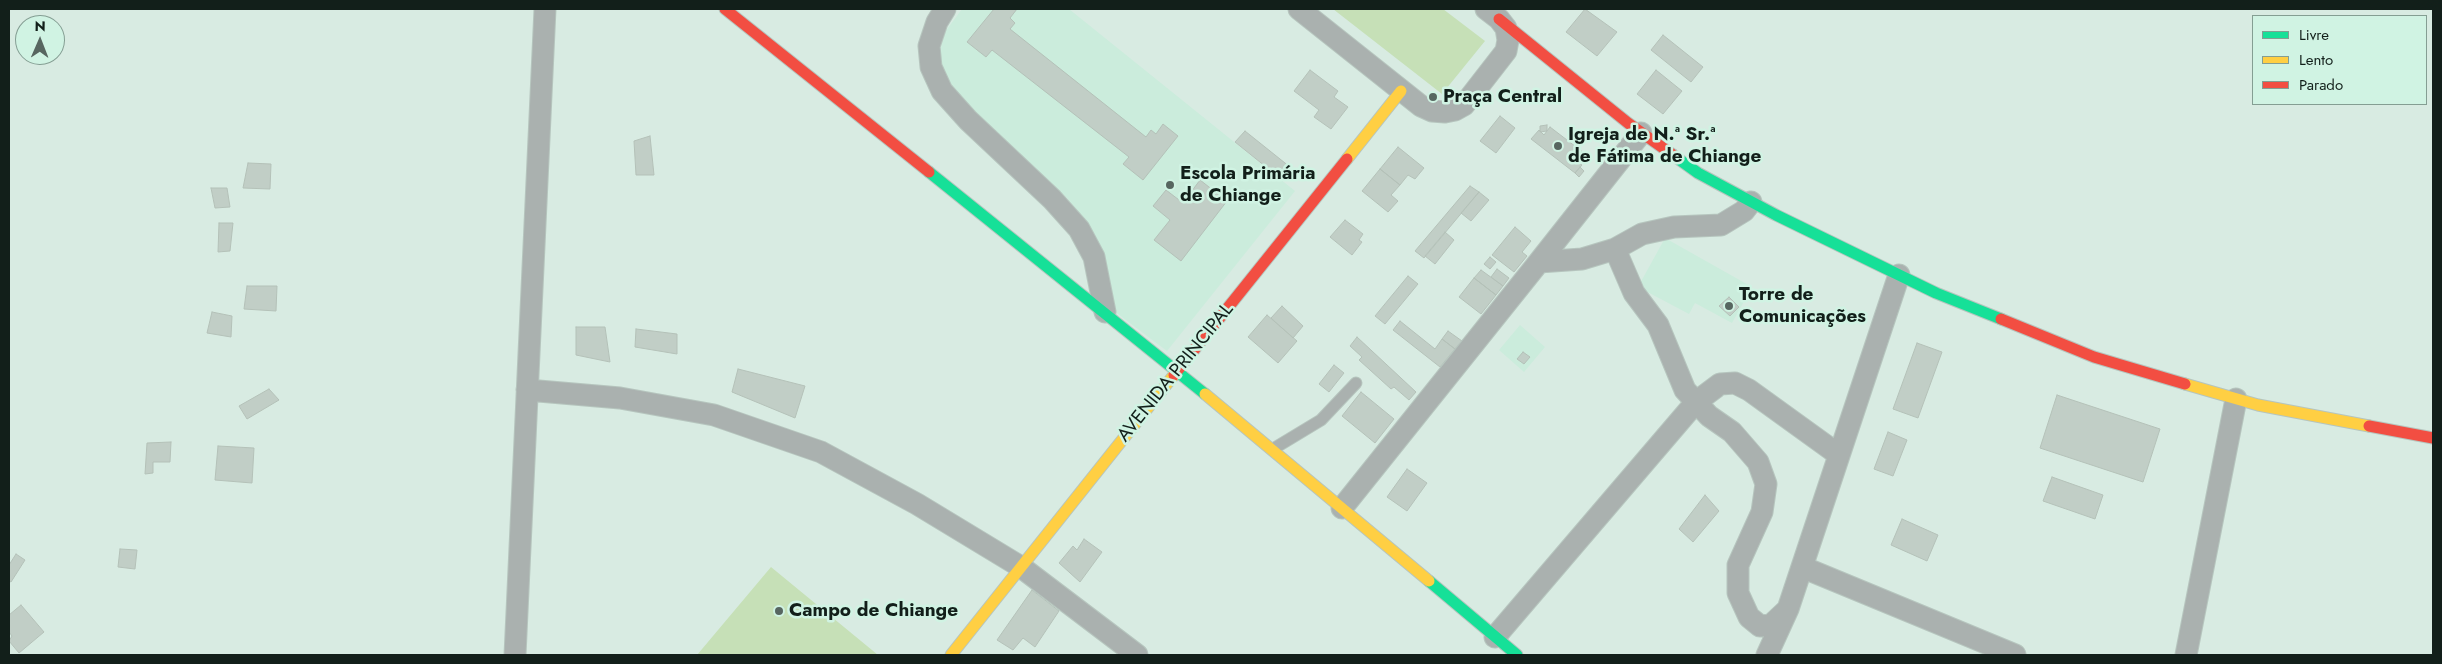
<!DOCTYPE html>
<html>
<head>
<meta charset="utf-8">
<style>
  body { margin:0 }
  #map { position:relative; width:2442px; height:664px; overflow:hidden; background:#d8ebe2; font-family:Jost,sans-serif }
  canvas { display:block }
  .frame { position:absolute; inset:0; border:10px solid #121f1a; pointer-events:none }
  .legend { position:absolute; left:2252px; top:15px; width:175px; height:90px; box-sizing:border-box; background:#d0f3e3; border:1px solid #849e93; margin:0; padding:6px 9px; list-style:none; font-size:15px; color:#121f1a }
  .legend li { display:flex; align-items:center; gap:10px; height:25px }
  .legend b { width:25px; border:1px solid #849e93 }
  .north { position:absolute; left:15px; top:15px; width:50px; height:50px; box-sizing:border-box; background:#d0f3e3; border:1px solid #849e93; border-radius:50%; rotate:1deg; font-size:14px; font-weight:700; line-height:20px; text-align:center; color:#121f1a }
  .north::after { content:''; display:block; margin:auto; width:18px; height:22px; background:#576660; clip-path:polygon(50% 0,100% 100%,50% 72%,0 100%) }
</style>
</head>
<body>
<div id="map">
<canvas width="2442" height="664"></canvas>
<div class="frame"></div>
<ul class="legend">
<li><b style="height:6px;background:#16e098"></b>Livre</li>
<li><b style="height:6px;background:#ffcf43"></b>Lento</li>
<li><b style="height:6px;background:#f24e42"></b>Parado</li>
</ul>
<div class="north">N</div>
</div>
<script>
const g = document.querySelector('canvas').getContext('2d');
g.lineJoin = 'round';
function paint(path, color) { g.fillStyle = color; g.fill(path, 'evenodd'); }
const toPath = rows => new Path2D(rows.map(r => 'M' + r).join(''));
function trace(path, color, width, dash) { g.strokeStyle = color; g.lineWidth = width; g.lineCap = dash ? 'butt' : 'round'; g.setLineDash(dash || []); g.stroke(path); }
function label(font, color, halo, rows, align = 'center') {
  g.font = font + ' Jost,sans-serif'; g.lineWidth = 5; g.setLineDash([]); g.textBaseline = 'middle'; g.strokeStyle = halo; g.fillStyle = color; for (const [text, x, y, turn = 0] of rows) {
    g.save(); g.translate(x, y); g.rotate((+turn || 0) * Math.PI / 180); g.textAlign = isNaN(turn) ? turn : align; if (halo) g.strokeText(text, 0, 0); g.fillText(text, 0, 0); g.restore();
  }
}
const built = toPath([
  [962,9,1069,9,1295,191,1167,351,1114,311,1102,251,1087,223,1067,198,957,97,944,75,939,55,945,32],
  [1665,238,1752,287,1732,323,1695,303,1689,314,1638,287],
  [1520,325,1545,347,1524,372,1499,350]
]);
const green = toPath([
  [1333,9,1443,9,1485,41,1442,94],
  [771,567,878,655,697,655]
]);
const building = toPath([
  [994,9,1017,9,1010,18,1015,23,1010,29,1146,137,1151,130,1156,134,1163,124,1178,136,1143,180,1123,164,1129,157,992,50,986,57,967,42,994,9],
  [1585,9,1617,32,1597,56,1566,32,1585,9],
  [1663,35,1703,67,1691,82,1651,50,1663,35],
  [1310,70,1338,91,1334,97,1348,107,1331,129,1314,117,1319,110,1294,91,1310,70],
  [1656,70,1682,91,1663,114,1637,94,1656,70],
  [1500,116,1515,128,1496,153,1480,141,1500,116],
  [1547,125,1547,131,1540,132,1540,126,1547,125],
  [1550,127,1584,153,1577,162,1582,165,1575,173,1531,139,1539,130,1544,135,1550,127],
  [1245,131,1290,167,1281,179,1235,142,1245,131],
  [650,136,654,175,636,175,634,141,650,136],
  [1398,147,1424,168,1415,179,1408,175,1400,185,1380,169,1398,147],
  [248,163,271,164,270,189,243,188,248,163],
  [1580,167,1584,171,1579,177,1575,173,1580,167],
  [1380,169,1400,185,1391,195,1398,201,1388,212,1362,191,1380,169],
  [1200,180,1227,201,1181,261,1154,240,1170,220,1153,206,1166,190,1183,203,1200,180],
  [1470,186,1479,192,1424,258,1415,251,1470,186],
  [211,188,227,188,230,207,215,208,211,188],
  [1479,192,1489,200,1471,221,1461,213,1479,192],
  [1345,220,1363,234,1359,240,1362,242,1352,255,1330,237,1345,220],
  [219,223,233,223,230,251,218,252,219,223],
  [1515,227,1531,241,1522,252,1527,256,1514,272,1492,255,1515,227],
  [1445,232,1454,240,1435,264,1425,256,1445,232],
  [1490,257,1496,262,1490,269,1484,264,1490,257],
  [1497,269,1509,278,1503,286,1491,277,1497,269],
  [1481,270,1503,286,1496,295,1474,278,1481,270],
  [1408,276,1418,284,1385,324,1375,316,1408,276],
  [1474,278,1496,295,1481,314,1459,297,1474,278],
  [247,286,277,286,276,311,244,309,247,286],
  [1729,297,1739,307,1730,316,1719,306,1729,297],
  [1282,306,1303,326,1293,338,1271,318,1282,306],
  [212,312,232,316,231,337,207,333,212,312],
  [1267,315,1297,341,1278,363,1248,337,1267,315],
  [1400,321,1435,349,1442,339,1455,349,1440,367,1393,330,1400,321],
  [576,327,605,327,610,362,576,355,576,327],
  [636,329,677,334,677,354,635,347,636,329],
  [1448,331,1462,341,1455,349,1442,339,1448,331],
  [1357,337,1416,392,1409,400,1394,387,1391,389,1359,360,1362,357,1350,346,1357,337],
  [1917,343,1942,352,1918,418,1893,409,1917,343],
  [1523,352,1530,357,1524,364,1517,359,1523,352],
  [1334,365,1344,373,1329,392,1319,384,1334,365],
  [738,369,805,386,795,418,732,392,738,369],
  [269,389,279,400,247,419,239,406,269,389],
  [1361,392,1394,419,1375,443,1342,416,1361,392],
  [2057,395,2160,429,2143,482,2040,448,2057,395],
  [1888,432,1907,440,1893,476,1874,469,1888,432],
  [171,442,170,462,153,462,153,473,145,474,147,443,171,442],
  [218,446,254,448,252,483,215,480,218,446],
  [1407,469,1427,483,1407,511,1387,497,1407,469],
  [2052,477,2103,495,2095,519,2043,501,2052,477],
  [1705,495,1719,511,1693,542,1679,529,1705,495],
  [1902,519,1938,535,1927,561,1891,545,1902,519],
  [1084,539,1102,552,1080,582,1059,563,1073,546,1077,550,1084,539],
  [120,549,137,550,135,569,118,567,120,549],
  [16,554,25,560,11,582,9,581,9,565,16,554],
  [1032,590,1059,611,1035,647,1023,638,1013,650,997,640,1032,590],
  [21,605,44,632,19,653,9,641,12,636,9,632,9,615,21,605]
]);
const lane = toPath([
  [1273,449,1321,420,1356,383]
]);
const street = toPath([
  [945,9,937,22,929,46,931,67,942,91,968,120,1052,199,1079,229,1094,257,1105,312],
  [1299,9,1421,106,1432,111,1445,112,1455,110,1464,105,1506,51,1508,40,1506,28,1499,19,1486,9],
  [1641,133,1539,262,1582,259,1615,249,1642,234,1674,227,1721,225,1744,211,1751,202],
  [1615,249,1634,293,1658,325,1685,390,1709,416,1732,432,1758,462,1766,484,1762,512,1738,565,1738,593,1749,617,1760,626,1771,625,1788,609],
  [527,390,620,398,714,415,821,452,917,504,1021,567,1137,655],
  [1342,508,1539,262],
  [1802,567,2015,655],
  [1495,637,1696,402,1720,384,1735,383,1749,390,1839,455],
  [515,655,545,9],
  [1767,655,1788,609,1899,275],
  [2186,655,2236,399]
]);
const fast = toPath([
  [1673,155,1698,173,1776,215,1936,293,2001,319],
  [929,172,1205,394],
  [1429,581,1517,655]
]);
const slow = toPath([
  [1347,159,1401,91],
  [2185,384,2258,405,2369,426],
  [1205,394,1429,581],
  [951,655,1174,375]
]);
const jam = toPath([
  [725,9,929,172],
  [1499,19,1628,123,1673,155],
  [2001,319,2094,357,2185,384],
  [1174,375,1347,159],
  [2369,426,2433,438]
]);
const markers = [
  [1433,97,5,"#576660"],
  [1558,146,5,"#576660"],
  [1170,185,5,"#576660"],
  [1729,306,5,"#576660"],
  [779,611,5,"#576660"]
];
const poiNames = [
  ["Praça Central",1443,97],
  ["Igreja de N.ª Sr.ª",1568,135],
  ["de Fátima de Chiange",1568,157],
  ["Escola Primária",1180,174],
  ["de Chiange",1180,196],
  ["Torre de",1739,295],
  ["Comunicações",1739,317],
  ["Campo de Chiange",789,611]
];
const streetNames = [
  ["AVENIDA PRINCIPAL",1176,373,-51]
];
paint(built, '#cbecdc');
paint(green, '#c6e0b7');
paint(building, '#c1cec6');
trace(building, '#b4c1b8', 1);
trace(lane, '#b6c5be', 13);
trace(street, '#b6c5be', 23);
trace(fast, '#b6c5be', 13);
trace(slow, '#b6c5be', 13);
trace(jam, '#b6c5be', 13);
trace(lane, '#aab1af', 11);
trace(street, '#aab1af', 21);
trace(fast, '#16e098', 11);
trace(slow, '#ffcf43', 11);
trace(jam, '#f24e42', 11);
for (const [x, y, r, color] of markers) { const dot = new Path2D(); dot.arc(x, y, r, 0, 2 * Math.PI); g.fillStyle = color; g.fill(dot); trace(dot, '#d0f3e3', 2); }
label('bold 19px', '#121f1a', '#d0f3e3', poiNames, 'left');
label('19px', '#121f1a', '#d0f3e3', streetNames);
</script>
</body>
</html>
